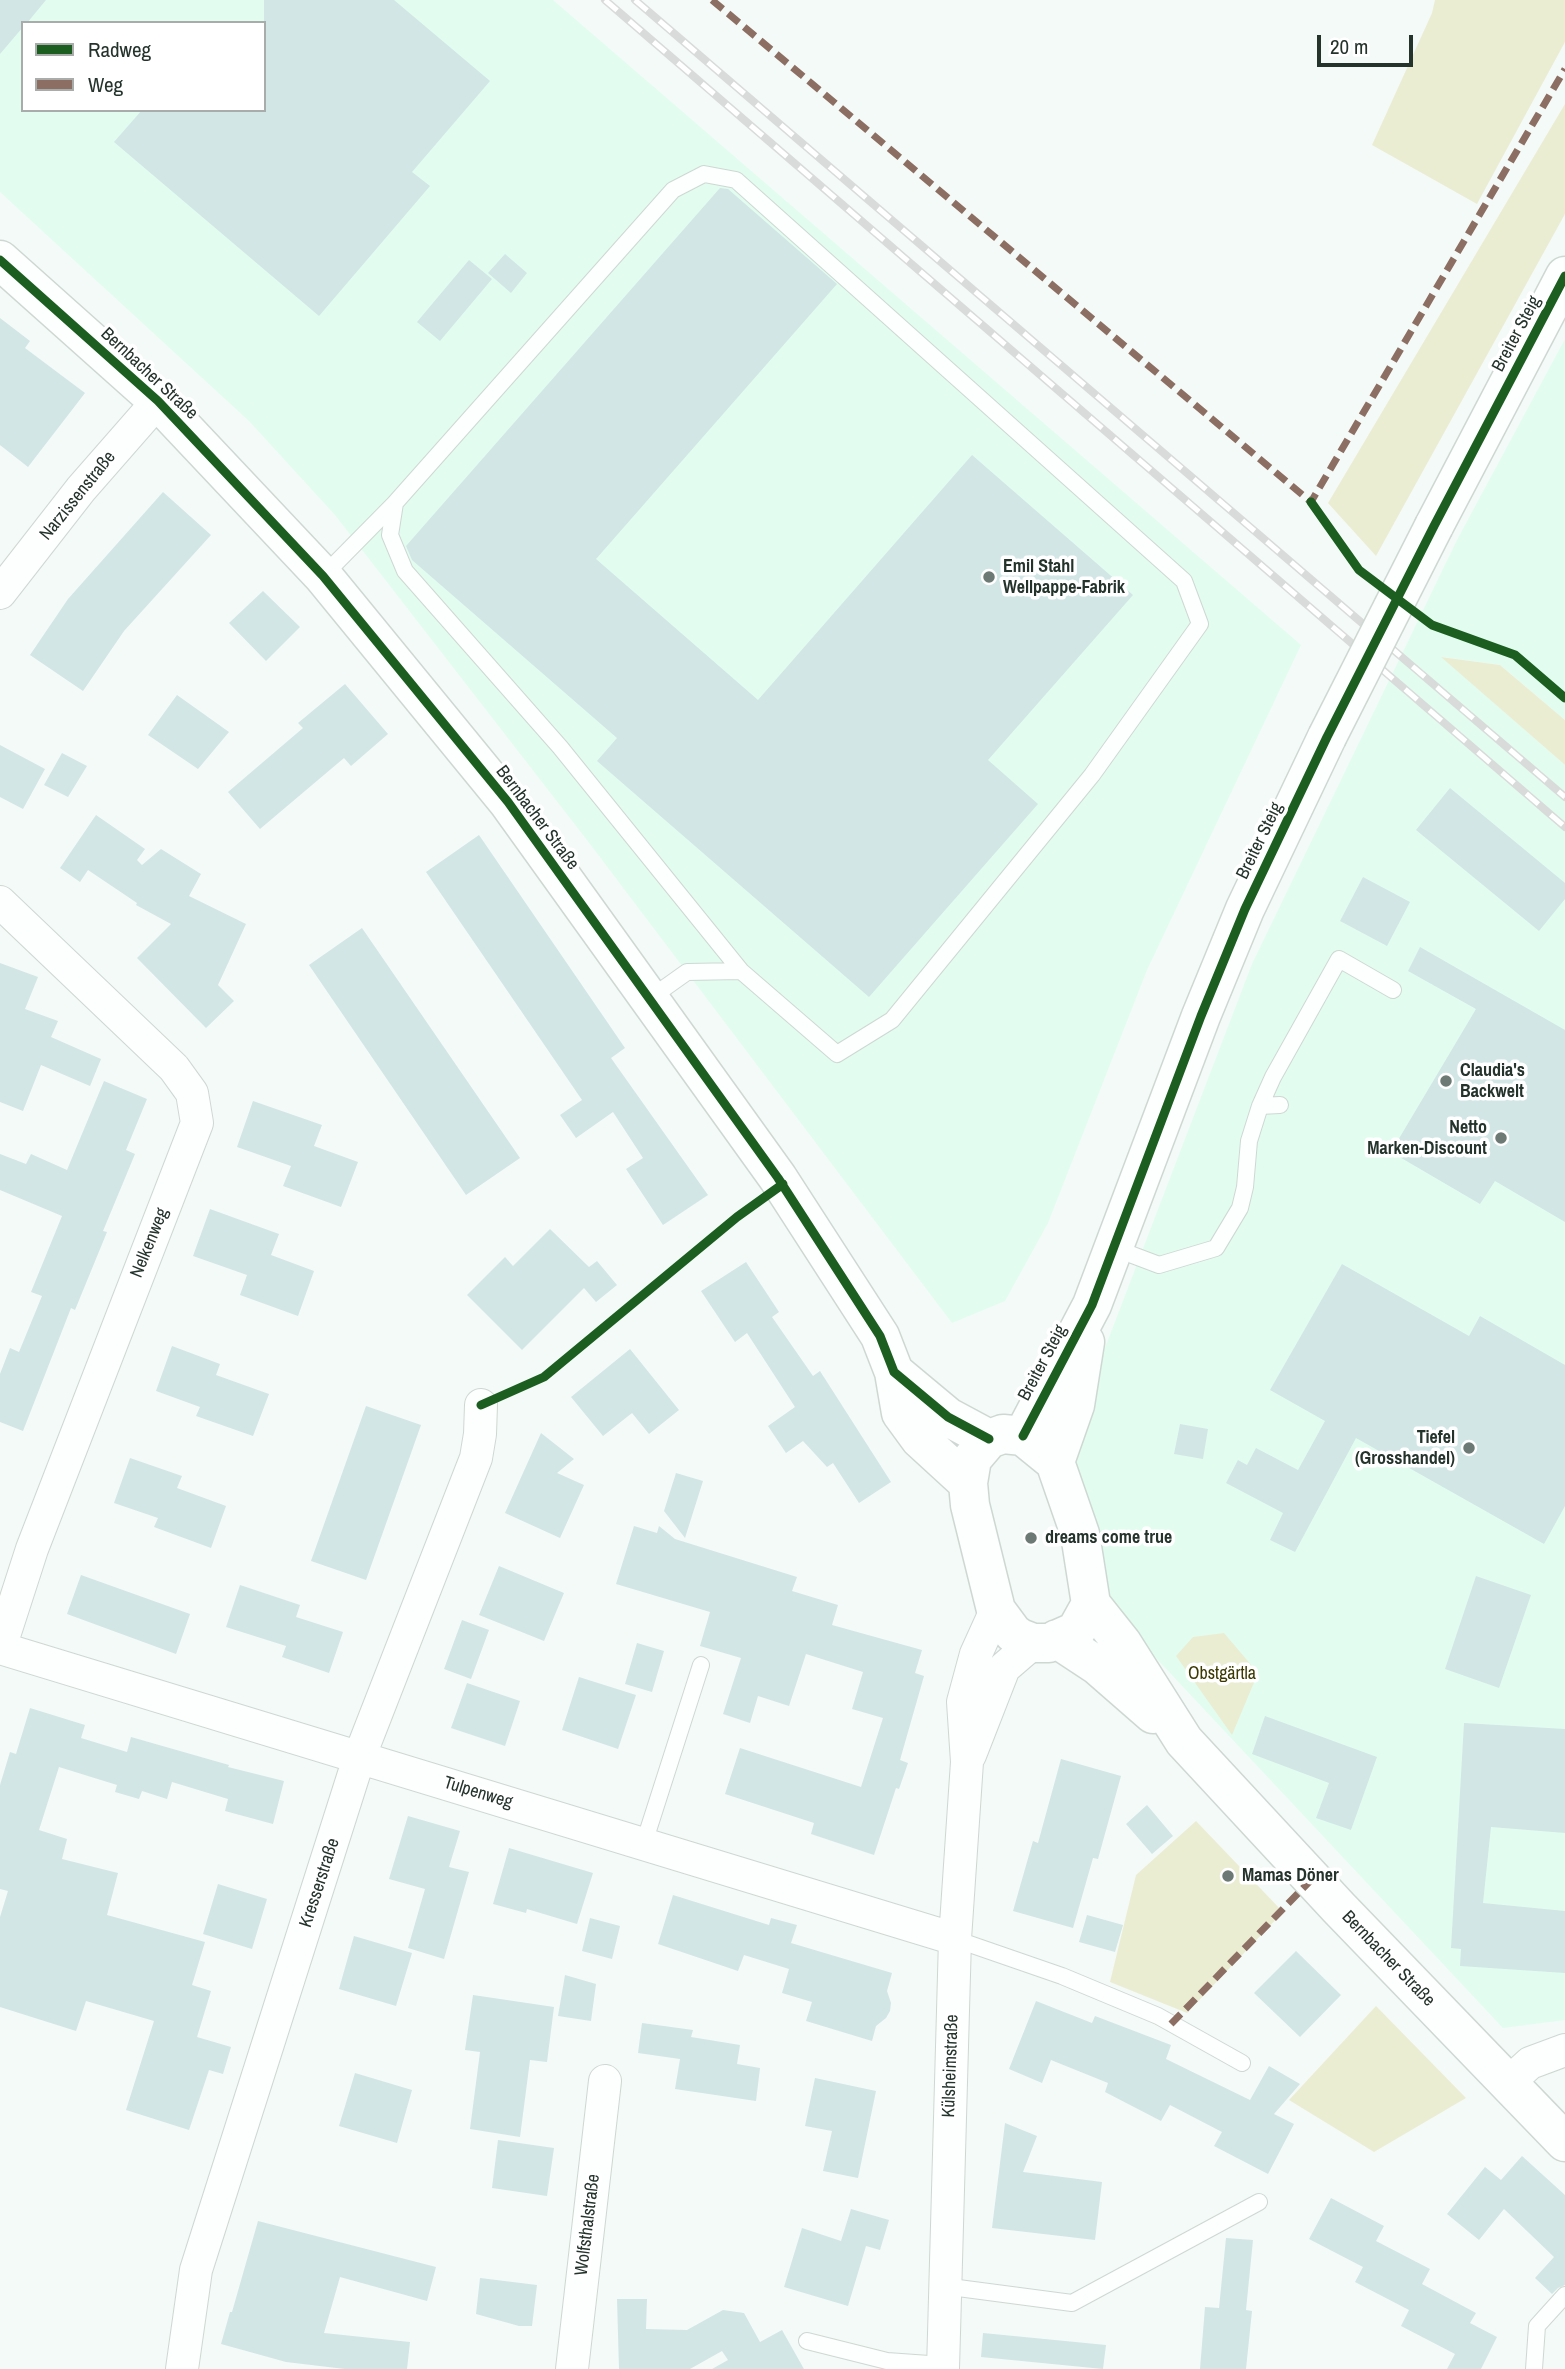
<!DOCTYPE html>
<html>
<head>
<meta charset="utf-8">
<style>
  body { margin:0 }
  #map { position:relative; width:1565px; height:2369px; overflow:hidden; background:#f4faf7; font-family:"Archivo Narrow",sans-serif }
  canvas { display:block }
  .legend { position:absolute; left:21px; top:21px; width:245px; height:91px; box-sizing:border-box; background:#fff; border:2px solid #a8adab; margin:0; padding:9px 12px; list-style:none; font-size:21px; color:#25332d }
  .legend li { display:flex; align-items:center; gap:14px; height:35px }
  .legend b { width:35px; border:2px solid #a8adab }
  .scale { position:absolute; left:1317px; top:35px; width:96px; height:32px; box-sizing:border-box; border:4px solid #25332d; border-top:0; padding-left:9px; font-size:21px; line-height:24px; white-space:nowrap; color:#25332d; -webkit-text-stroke:5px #fff; paint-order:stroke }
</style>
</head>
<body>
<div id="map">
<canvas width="1565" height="2369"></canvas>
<ul class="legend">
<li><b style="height:9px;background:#1b5e20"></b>Radweg</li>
<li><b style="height:9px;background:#8d6e63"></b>Weg</li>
</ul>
<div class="scale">20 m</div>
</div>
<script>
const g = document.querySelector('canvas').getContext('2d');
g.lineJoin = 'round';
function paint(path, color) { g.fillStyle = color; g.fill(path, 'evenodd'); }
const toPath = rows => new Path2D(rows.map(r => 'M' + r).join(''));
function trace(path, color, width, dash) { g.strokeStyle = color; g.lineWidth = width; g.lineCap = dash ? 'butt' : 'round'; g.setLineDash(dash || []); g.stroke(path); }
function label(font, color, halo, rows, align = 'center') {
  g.font = font + ' "Archivo Narrow",sans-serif'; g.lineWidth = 7; g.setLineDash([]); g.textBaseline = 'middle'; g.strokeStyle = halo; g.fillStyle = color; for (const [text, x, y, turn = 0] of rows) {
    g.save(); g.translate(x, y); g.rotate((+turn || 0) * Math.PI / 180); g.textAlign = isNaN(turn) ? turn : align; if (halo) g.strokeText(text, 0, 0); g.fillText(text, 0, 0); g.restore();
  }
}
const built = toPath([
  [0,0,553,0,1301,645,1147,970,1048,1223,1005,1301,952,1323,590,844,335,515,249,421,0,192],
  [23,23,264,23,264,110,23,110],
  [1565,339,1565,720,1500,665,1442,657,1565,765,1565,2020,1503,2028,1140,1641,1110,1600,1067,1447,1252,964,1457,540]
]);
const green = toPath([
  [1435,0,1565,0,1565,42,1477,204,1372,145,1432,13],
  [1565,104,1565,214,1376,556,1328,503],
  [1441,657,1500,665,1565,720,1565,765],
  [1224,1633,1258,1673,1232,1735,1176,1656,1193,1637],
  [1196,1821,1283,1912,1187,2013,1110,1982,1136,1875],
  [1376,2006,1466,2098,1374,2152,1289,2100]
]);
const building = toPath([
  [0,0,46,0,27,23,23,23,23,27,0,54],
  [264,0,394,0,490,81,412,172,430,186,319,316,114,142,142,110,264,110],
  [720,188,728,189,837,284,596,559,758,700,972,455,1133,595,988,760,1038,804,869,997,597,761,617,738,412,560,406,546],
  [505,254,527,273,511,293,488,273],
  [469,260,492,279,440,341,417,322],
  [0,318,30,341,25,348,85,393,28,467,0,445],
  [163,492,211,535,124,631,83,691,30,655,68,599],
  [263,591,300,627,266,661,229,623],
  [345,684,388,734,351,766,344,758,260,829,228,792,303,728,298,723],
  [177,695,229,732,198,769,148,735],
  [0,745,45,769,23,809,0,797],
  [62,753,87,766,68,797,44,785],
  [1450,788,1565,883,1565,899,1539,931,1416,830],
  [96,815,145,849,137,860,142,865,161,849,201,874,189,896,246,924,218,985,234,1001,206,1028,137,958,171,924,136,905,137,903,88,870,80,882,60,868],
  [479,835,625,1048,611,1058,708,1195,663,1225,626,1169,643,1158,613,1112,576,1138,560,1115,582,1100,426,872],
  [1363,877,1410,902,1387,946,1340,921],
  [362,928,520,1158,466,1195,309,965],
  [1420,947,1565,1030,1565,1222,1495,1181,1480,1204,1391,1152,1476,1009,1408,971],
  [0,963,38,977,25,1009,58,1021,51,1037,101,1059,90,1086,41,1065,23,1111,0,1102],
  [104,1081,147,1099,126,1150,135,1154,103,1231,107,1232,75,1310,71,1308,23,1431,0,1422,0,1374,10,1348,19,1352,42,1296,31,1292,62,1216,0,1190,0,1154,26,1164,31,1154,67,1170],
  [253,1101,322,1125,314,1146,358,1162,341,1207,283,1186,291,1166,237,1147],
  [210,1209,279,1234,271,1255,314,1271,298,1316,240,1295,247,1275,193,1256],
  [550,1229,589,1267,597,1261,617,1285,596,1302,584,1288,522,1350,467,1295,505,1257,513,1266],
  [746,1262,779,1312,772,1317,813,1376,820,1371,891,1482,859,1503,833,1463,827,1467,803,1441,786,1453,768,1426,795,1407,747,1333,735,1342,701,1291],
  [1342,1264,1469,1336,1480,1316,1565,1365,1565,1506,1544,1544,1356,1438,1295,1552,1270,1540,1283,1513,1226,1483,1238,1460,1247,1465,1256,1448,1298,1470,1325,1421,1270,1390],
  [172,1346,220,1364,216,1375,269,1394,253,1436,196,1416,200,1407,156,1391],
  [630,1349,679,1410,649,1434,632,1413,603,1436,571,1397],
  [366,1406,421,1425,366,1580,311,1561],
  [1180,1424,1208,1429,1203,1459,1174,1454],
  [541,1433,574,1459,557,1473,584,1485,560,1538,505,1513],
  [130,1458,182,1476,177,1488,226,1506,211,1548,154,1527,158,1518,114,1503],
  [676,1473,703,1481,685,1538,664,1511],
  [634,1526,657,1533,659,1526,675,1539,797,1577,792,1591,838,1605,832,1625,922,1650,915,1673,924,1676,900,1760,908,1763,899,1789,896,1788,874,1855,811,1834,814,1823,725,1794,740,1748,861,1787,883,1718,852,1709,863,1672,806,1654,789,1706,758,1696,750,1723,723,1714,741,1658,700,1646,710,1612,616,1584],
  [499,1566,564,1593,544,1641,479,1615],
  [81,1575,190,1614,176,1654,67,1614],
  [1476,1576,1531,1595,1499,1688,1445,1669],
  [240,1585,300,1605,296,1617,343,1632,329,1673,282,1657,286,1646,226,1627],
  [462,1620,489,1630,471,1679,444,1669],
  [637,1643,664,1651,652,1692,625,1684],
  [579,1677,636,1695,618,1749,562,1730],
  [467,1683,520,1701,505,1746,451,1728],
  [30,1708,85,1725,81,1738,127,1752,131,1737,229,1765,228,1767,284,1781,273,1824,225,1811,228,1799,172,1782,167,1799,142,1791,139,1799,115,1792,117,1785,59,1767,39,1830,67,1839,62,1859,118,1873,107,1915,205,1942,192,1985,211,1991,197,2037,231,2047,223,2074,209,2070,189,2130,126,2110,154,2021,86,2001,76,2031,0,2007,0,1917,8,1891,0,1889,0,1785,10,1752,16,1754],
  [1265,1716,1377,1757,1351,1830,1316,1818,1329,1783,1252,1754],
  [1464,1723,1565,1729,1565,1833,1491,1827,1483,1903,1565,1911,1565,1973,1460,1966,1461,1949,1451,1948],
  [1061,1759,1121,1776,1098,1859,1093,1858,1073,1928,1013,1911,1033,1841,1038,1843],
  [1147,1805,1173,1836,1152,1854,1126,1824],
  [408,1816,460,1831,449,1867,469,1872,444,1959,408,1948,425,1889,389,1879],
  [509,1848,593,1873,577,1924,527,1909,526,1913,493,1904],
  [218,1884,267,1899,252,1949,203,1934],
  [673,1895,769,1925,771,1918,797,1925,791,1943,892,1973,887,1991,891,2003,890,2011,886,2018,876,2026,872,2041,806,2021,812,2002,782,1993,789,1969,744,1955,738,1971,658,1944],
  [1087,1915,1123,1925,1115,1952,1079,1942],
  [590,1918,620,1926,612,1959,582,1951],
  [354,1936,412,1953,396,2006,339,1989],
  [1296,1951,1341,1995,1300,2037,1254,1993],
  [565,1975,596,1984,591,2021,558,2016],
  [473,1995,554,2007,547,2062,530,2060,520,2137,470,2129,480,2052,465,2050],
  [1036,2001,1092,2023,1095,2016,1171,2045,1166,2059,1250,2100,1269,2066,1300,2084,1274,2114,1294,2124,1268,2174,1214,2146,1222,2132,1170,2105,1161,2121,1105,2092,1108,2083,1051,2060,1042,2083,1009,2069],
  [642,2023,693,2030,691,2037,740,2045,737,2064,760,2068,756,2101,675,2089,680,2059,638,2053],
  [355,2073,412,2090,397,2143,339,2126],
  [815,2078,876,2091,858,2178,823,2171,832,2131,805,2126],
  [1005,2123,1037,2136,1023,2172,1102,2182,1095,2240,992,2228],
  [498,2140,554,2148,547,2196,492,2188],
  [1522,2156,1565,2195,1565,2285,1558,2288,1552,2294,1535,2278,1554,2257,1504,2209,1479,2240,1447,2214,1485,2167,1501,2180],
  [1331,2198,1384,2226,1376,2241,1430,2269,1422,2284,1476,2313,1470,2323,1497,2337,1481,2369,1447,2369,1455,2354,1401,2326,1409,2310,1355,2282,1363,2267,1309,2239],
  [851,2209,889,2220,880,2250,866,2246,848,2306,784,2287,802,2228,841,2241],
  [258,2221,436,2267,427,2301,340,2277,324,2333,410,2342,407,2369,345,2369,286,2362,221,2344,230,2312,232,2312],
  [1226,2238,1253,2240,1246,2310,1252,2311,1246,2369,1200,2369,1205,2307,1219,2308],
  [480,2278,537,2285,532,2326,519,2326,476,2314],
  [617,2299,647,2299,646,2329,687,2330,723,2310,744,2313,760,2342,782,2330,804,2369,712,2369,728,2360,722,2351,690,2369,619,2369],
  [983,2333,1106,2345,1103,2369,981,2357]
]);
const lane = toPath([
  [323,576,395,503],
  [649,999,687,972,741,971,837,1054,892,1020,1092,775,1200,624,1184,581,736,180,704,174,673,190,395,503,390,535,405,571,560,747,741,971],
  [1260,1106,1280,1105],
  [1114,1248,1159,1265,1216,1248,1240,1208,1245,1187,1249,1141,1260,1106,1273,1077,1339,959,1393,990],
  [644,1843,701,1665],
  [955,1939,1062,1976,1158,2016,1242,2063],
  [943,2286,1072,2303,1259,2202],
  [807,2341,887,2361,943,2365],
  [1534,2369,1537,2326,1565,2295]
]);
const street = toPath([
  [0,593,81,489,158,401],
  [0,902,174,1068,192,1093,197,1123,32,1549,0,1648],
  [0,1648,955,1939],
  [970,1755,1004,1668,1033,1643],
  [1507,2084,1530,2063,1565,2050],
  [182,2369,196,2270,359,1758,476,1458,480,1434,481,1405],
  [572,2369,605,2081],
  [943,2369,955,1939,967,1762,963,1702,976,1654,996,1610]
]);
const secondary = toPath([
  [0,260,158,401,323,576,508,802,778,1178,880,1336,894,1372,948,1417,989,1439],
  [1434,526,1565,276],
  [894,1372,901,1413,920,1439,968,1483],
  [1003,1434,1023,1436,1055,1462,1080,1534,1091,1604,1076,1631,1049,1643,1033,1643,1020,1638,1013,1633,996,1610,970,1505,968,1483,972,1459,989,1439,1003,1434],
  [1023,1436,1092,1305,1201,1016,1245,909,1327,737],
  [1055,1462,1075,1405,1085,1342],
  [1091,1604,1122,1643,1184,1741,1339,1908,1565,2142],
  [1057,1639,1098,1666,1153,1714]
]);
const rail = toPath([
  [605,0,1565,827],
  [635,0,1565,797]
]);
const secondaryBridge = toPath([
  [1327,737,1434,526]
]);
const quiet = toPath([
  [712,0,1311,502,1565,69],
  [1171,2024,1312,1879]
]);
const cycleway = toPath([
  [0,260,158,401,323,576,508,802,778,1178,880,1336,894,1372,948,1417,989,1439],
  [1311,502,1359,570,1432,625,1515,655,1565,698],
  [481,1405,544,1377,737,1217,783,1184],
  [1023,1436,1092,1305,1201,1016,1245,909,1327,737,1434,526,1565,276]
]);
const markers = [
  [989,577,7,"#6d7974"],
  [1446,1081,7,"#6d7974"],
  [1501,1138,7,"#6d7974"],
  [1469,1448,7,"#6d7974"],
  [1031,1538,7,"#6d7974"],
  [1228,1876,7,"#6d7974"]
];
const streetNames = [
  ["Breiter Steig",1517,334,-62],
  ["Bernbacher Straße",149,374,43],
  ["Narzissenstraße",78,496,-51],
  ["Bernbacher Straße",537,818,53],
  ["Breiter Steig",1260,841,-64],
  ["Nelkenweg",150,1243,-68],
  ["Breiter Steig",1043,1363,-62],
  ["Tulpenweg",478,1793,17],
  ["Kresserstraße",320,1883,-72],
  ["Bernbacher Straße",1388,1959,46],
  ["Külsheimstraße",951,2066,-88],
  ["Wolfsthalstraße",588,2225,-83]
];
const poiNames = [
  ["Emil Stahl",1003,567],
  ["Wellpappe-Fabrik",1003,588],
  ["Claudia's",1460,1071],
  ["Backwelt",1460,1092],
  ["Netto",1487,1128,"right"],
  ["Marken-Discount",1487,1149,"right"],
  ["Tiefel",1455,1438,"right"],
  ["(Grosshandel)",1455,1459,"right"],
  ["dreams come true",1045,1538],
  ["Mamas Döner",1242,1876]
];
const parkNames = [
  ["Obstgärtla",1222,1674]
];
paint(built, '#e2fdf0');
paint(green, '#ebedd3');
paint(building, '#d2e6e5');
trace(lane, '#ced8d3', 18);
trace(street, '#ced8d3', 34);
trace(secondary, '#ced8d3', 41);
trace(lane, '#fdfefe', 16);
trace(street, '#fdfefe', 32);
trace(secondary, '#fdfefe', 38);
trace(rail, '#d8dbd9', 8);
trace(rail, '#fff', 5, [16]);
trace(secondaryBridge, '#ced8d3', 41, []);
trace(secondaryBridge, '#fdfefe', 38);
trace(quiet, '#8d6e63', 7, [14, 7]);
trace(cycleway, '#1b5e20', 9);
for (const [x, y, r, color] of markers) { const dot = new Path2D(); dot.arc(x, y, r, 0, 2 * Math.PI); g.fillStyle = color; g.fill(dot); trace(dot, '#fff', 2.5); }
label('18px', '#25332d', '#fff', streetNames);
label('bold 18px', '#25332d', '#fff', poiNames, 'left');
label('18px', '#3b3800', '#fff', parkNames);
</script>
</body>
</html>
